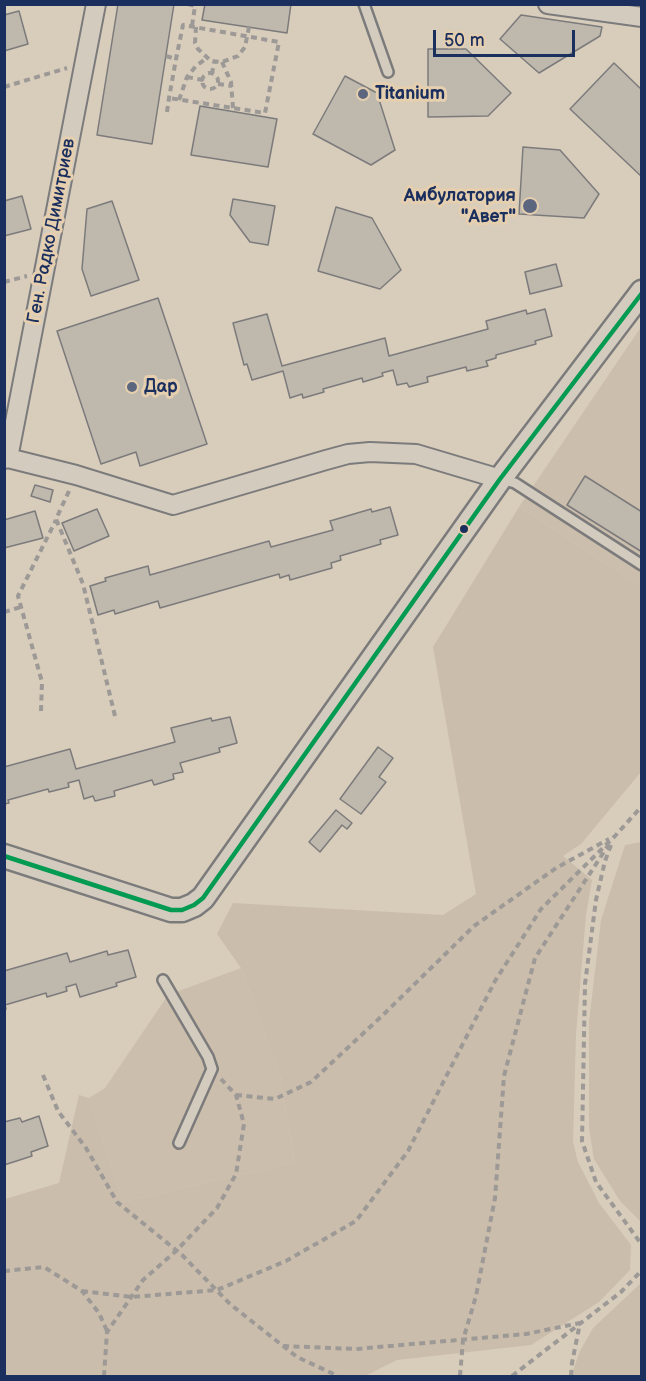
<!DOCTYPE html>
<html>
<head>
<meta charset="utf-8">
<style>
  body { margin:0 }
  #map { position:relative; width:646px; height:1381px; overflow:hidden; background:#d8ccbb; font-family:"Balsamiq Sans",sans-serif }
  canvas { display:block }
  .frame { position:absolute; inset:0; border:6px solid #1b2f5e; pointer-events:none }
  .scale { position:absolute; left:433px; top:30px; width:142px; height:27px; box-sizing:border-box; border:3px solid #1b2f5e; border-top:0; padding-left:8px; font-size:18px; line-height:21px; white-space:nowrap; color:#1b2f5e; -webkit-text-stroke:4px #e5cfae; paint-order:stroke }
</style>
</head>
<body>
<div id="map">
<canvas width="646" height="1381"></canvas>
<div class="frame"></div>
<div class="scale">50 m</div>
</div>
<script>
const g = document.querySelector('canvas').getContext('2d');
g.lineJoin = 'round';
function paint(path, color) { g.fillStyle = color; g.fill(path, 'evenodd'); }
const toPath = rows => new Path2D(rows.map(r => 'M' + r).join(''));
function trace(path, color, width, dash) { g.strokeStyle = color; g.lineWidth = width; g.lineCap = dash ? 'butt' : 'round'; g.setLineDash(dash || []); g.stroke(path); }
function label(font, color, halo, rows, align = 'center') {
  g.font = font + ' "Balsamiq Sans",sans-serif'; g.lineWidth = 6; g.setLineDash([]); g.textBaseline = 'middle'; g.strokeStyle = halo; g.fillStyle = color; for (const [text, x, y, turn = 0] of rows) {
    g.save(); g.translate(x, y); g.rotate((+turn || 0) * Math.PI / 180); g.textAlign = isNaN(turn) ? turn : align; if (halo) g.strokeText(text, 0, 0); g.fillText(text, 0, 0); g.restore();
  }
}
const built = toPath([
  [641,327,641,586,519,507],
  [241,968,280,1075,295,1162,123,1202,89,1098,105,1088,168,995]
]);
const green = toPath([
  [519,507,641,586,641,772,581,844,563,856,592,880,586,915,576,1034,573,1142,578,1162,599,1203,631,1245,630,1270,599,1302,531,1345,397,1360,365,1376,5,1376,5,1199,59,1183,79,1095,89,1098,123,1202,295,1162,280,1075,241,968,217,934,233,903,443,915,476,894,433,647],
  [641,842,642,842,641,1222,620,1201,594,1159,589,1128,589,1022,601,920,625,845],
  [641,1283,641,1376,571,1376,580,1351,593,1328]
]);
const building = toPath([
  [118,4,174,4,152,144,97,135,118,4],
  [205,4,291,4,287,33,202,20,205,4],
  [19,11,28,44,4,51,4,15,19,11],
  [521,15,602,27,600,36,539,73,500,39,521,15],
  [428,49,466,49,511,93,488,116,428,117,428,49],
  [614,63,642,90,642,177,570,109,614,63],
  [345,76,377,93,395,150,371,165,313,134,345,76],
  [200,106,277,119,268,167,191,155,200,106],
  [523,147,560,150,599,194,584,218,519,214,523,147],
  [22,196,31,229,4,236,4,201,22,196],
  [233,199,275,206,268,245,250,242,230,215,233,199],
  [112,201,139,280,91,296,82,269,87,209,112,201],
  [336,207,372,218,401,270,380,289,318,271,336,207],
  [556,264,562,286,530,294,525,272,556,264],
  [158,298,207,444,140,466,136,452,101,464,57,331,158,298],
  [545,309,552,336,535,341,536,344,496,355,496,358,486,361,488,366,467,371,466,367,427,377,428,382,409,387,407,383,397,385,393,370,382,373,383,376,363,382,362,378,323,389,324,392,303,398,302,394,290,398,283,371,252,380,247,364,244,365,233,323,267,314,282,366,385,338,389,356,488,329,486,321,526,310,527,314,545,309],
  [585,476,642,512,642,552,567,505,585,476],
  [35,485,53,490,50,502,31,496,35,485],
  [390,507,398,535,380,540,381,544,340,556,341,560,331,563,332,568,290,580,289,575,280,578,279,574,160,608,158,601,115,614,114,610,98,615,90,586,106,581,105,578,148,566,150,575,269,541,271,547,333,530,330,521,371,509,372,512,390,507],
  [97,509,109,536,74,551,62,523,97,509],
  [35,511,43,538,4,548,4,520,35,511],
  [230,717,237,743,219,748,220,752,180,763,183,772,173,774,174,779,154,785,152,780,114,791,115,796,95,801,93,796,84,799,79,780,68,783,69,787,49,792,48,789,8,800,9,803,4,804,4,767,70,749,76,769,175,742,171,728,211,718,212,721,230,717],
  [378,747,393,758,379,777,386,782,361,814,340,799,378,747],
  [336,810,352,823,347,829,342,825,320,852,309,842,336,810],
  [128,950,136,977,116,983,117,986,80,997,76,984,66,987,67,991,47,997,46,993,5,1005,6,1009,4,1010,4,971,67,953,70,962,107,951,108,955,128,950],
  [39,1116,48,1146,31,1152,32,1156,4,1165,4,1122,20,1118,22,1122,39,1116]
]);
const path = toPath([
  [188,4,195,6,192,26],
  [196,27,195,43,198,49,211,61,222,62,238,56,245,47,249,27],
  [166,56,176,59],
  [222,62,231,82,233,108],
  '202 81a8 8 0 1 1 16 0a8 8 0 1 1-16 0Z',
  [212,74,214,62],
  [187,77,203,80],
  [218,84,232,86],
  [4,87,67,68],
  [179,100,187,77,196,66,207,58],
  [167,112,169,98,176,59,183,25,279,42,265,113,169,98],
  [4,282,27,276],
  [69,491,56,519,83,584,115,716],
  [4,612,21,607],
  [41,711,42,682,18,596,56,520],
  [611,845,605,861,596,900,585,984,582,1141,596,1182,642,1245],
  [43,1075,58,1111,86,1148,117,1202,182,1255,230,1304,297,1357,338,1376],
  [236,1095,275,1099,311,1082,384,1014,474,926,556,868,609,839],
  [4,1271,44,1267,82,1291,99,1313,107,1331],
  [82,1291,131,1297,217,1290,286,1261,356,1221,408,1151,495,981,541,909,615,836,642,806],
  [283,1346,356,1349,526,1334,580,1323,572,1363,571,1376],
  [104,1376,107,1332,143,1280,176,1251,217,1208,236,1174,244,1124,236,1095,221,1079],
  [460,1376,463,1340,476,1296,495,1198,504,1076,535,958,609,844],
  [512,1376,621,1292,642,1270]
]);
const service = toPath([
  [364,4,388,72],
  [501,479,515,483,642,565],
  [163,980,208,1057,212,1069,179,1143]
]);
const minor = toPath([
  [548,4,642,17],
  [8,458,96,4],
  [4,459,8,458,76,475,173,505,326,460,348,454,370,452,416,454,500,479]
]);
const tertiary = toPath([
  [4,856,171,910,182,910,194,905,203,898,500,479,642,292]
]);
const bus1 = toPath([
  [4,856,171,910,182,910,194,905,203,898,500,479,642,293]
]);
const markers = [
  [363,94,6,"#5d667f"],
  [530,206,8,"#5d667f"],
  [132,387,6,"#5d667f"],
  [464,529,5,"#1b2f5e"]
];
const poiNames = [
  ["Titanium",375,94],
  ["Амбулатория",516,196,"right"],
  ["\"Авет\"",516,217,"right"],
  ["Дар",144,387]
];
const streetNames = [
  ["Ген. Радко Димитриев",52,231,-79]
];
paint(built, '#ccbeac');
paint(green, '#cbbdab');
paint(building, '#bfb8ad');
trace(building, '#7c7b7c', 1.5);
trace(service, '#7c7b7c', 14);
trace(minor, '#7c7b7c', 22);
trace(tertiary, '#7c7b7c', 27);
trace(path, '#9c9996', 4, [6, 4.5]);
trace(service, '#d4cbbf', 9);
trace(minor, '#d4cbbf', 18);
trace(tertiary, '#d4cbbf', 22);
trace(bus1, '#039a52', 4.5);
for (const [x, y, r, color] of markers) { const dot = new Path2D(); dot.arc(x, y, r, 0, 2 * Math.PI); g.fillStyle = color; g.fill(dot); trace(dot, '#e5cfae', 2); }
label('bold 18px', '#1b2f5e', '#e5cfae', poiNames, 'left');
label('18px', '#1b2f5e', '#e5cfae', streetNames);
</script>
</body>
</html>
